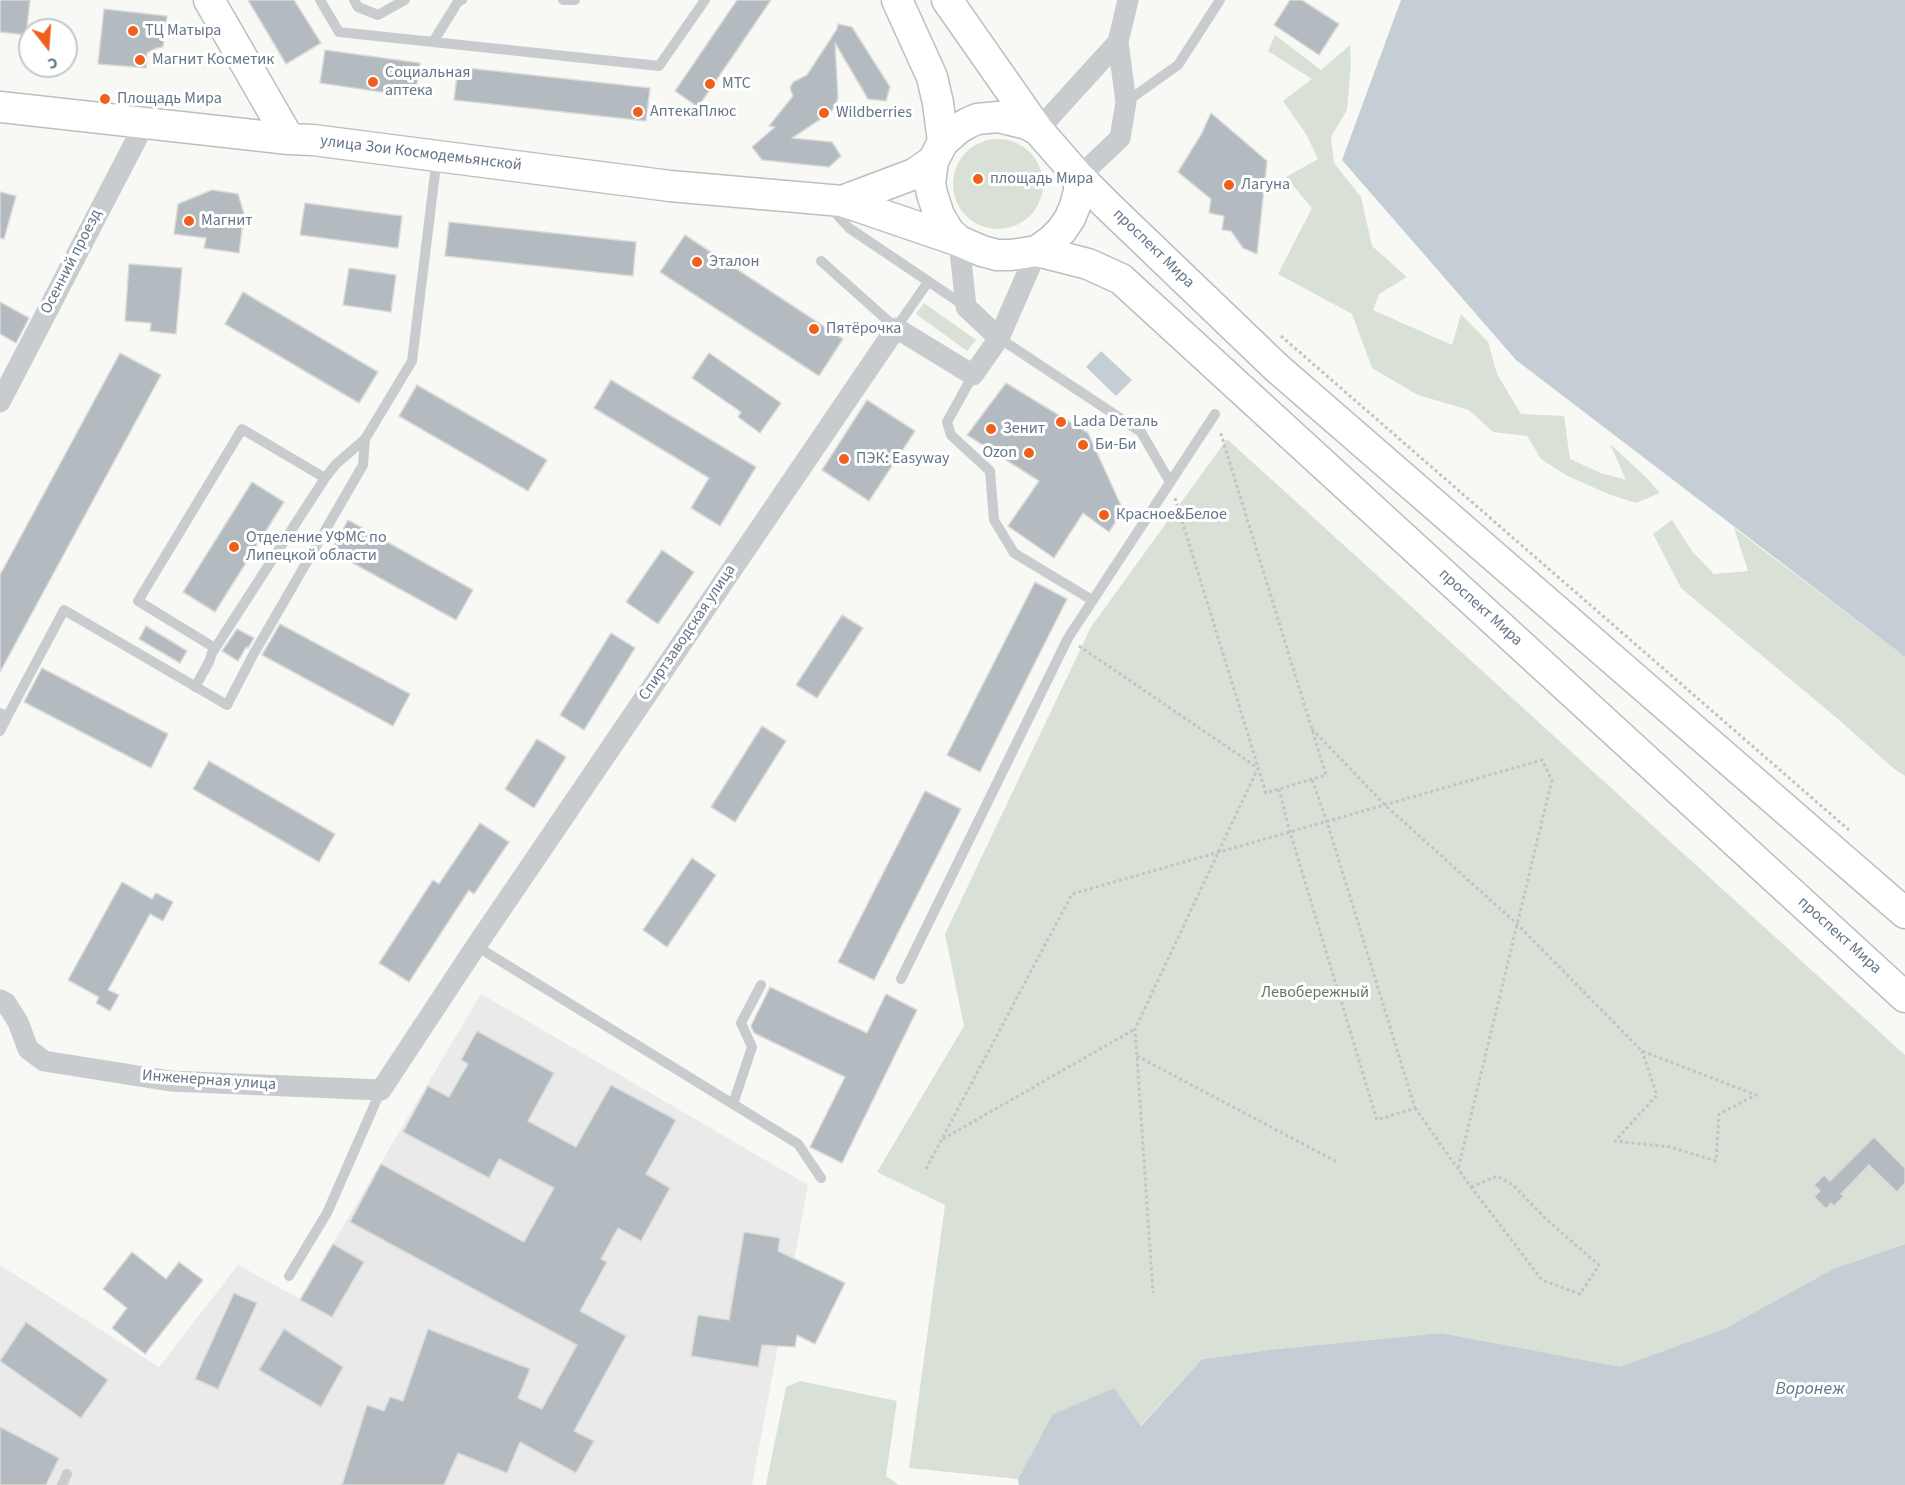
<!DOCTYPE html>
<html>
<head>
<meta charset="utf-8">
<style>
  body { margin:0 }
  #map { position:relative; width:1905px; height:1485px; overflow:hidden; background:#f8f8f5; font-family:"Source Sans 3",sans-serif }
  canvas { display:block }
  .north { position:absolute; left:18px; top:18px; width:60px; height:60px; box-sizing:border-box; background:#fff; border:2px solid #c1c8d0; border-radius:50%; rotate:163deg; font-size:16px; font-weight:700; line-height:24px; text-align:center; color:#657689 }
  .north::after { content:''; display:block; margin:auto; width:21px; height:27px; background:#f05f1d; clip-path:polygon(50% 0,100% 100%,50% 72%,0 100%) }
</style>
</head>
<body>
<div id="map">
<canvas width="1905" height="1485"></canvas>
<div class="north">С</div>
</div>
<script>
const g = document.querySelector('canvas').getContext('2d');
g.lineJoin = 'round';
function paint(path, color) { g.fillStyle = color; g.fill(path, 'evenodd'); }
const toPath = rows => new Path2D(rows.map(r => 'M' + r).join(''));
function trace(path, color, width, dash) { g.strokeStyle = color; g.lineWidth = width; g.lineCap = dash ? 'butt' : 'round'; g.setLineDash(dash || []); g.stroke(path); }
function label(font, color, halo, rows, align = 'center') {
  g.font = font + ' "Source Sans 3",sans-serif'; g.lineWidth = 6; g.setLineDash([]); g.textBaseline = 'middle'; g.strokeStyle = halo; g.fillStyle = color; for (const [text, x, y, turn = 0] of rows) {
    g.save(); g.translate(x, y); g.rotate((+turn || 0) * Math.PI / 180); g.textAlign = isNaN(turn) ? turn : align; if (halo) g.strokeText(text, 0, 0); g.fillText(text, 0, 0); g.restore();
  }
}
const built = toPath([
  [481,994,808,1185,752,1485,0,1485,0,1265,159,1367,238,1265,300,1299]
]);
const green = toPath([
  [1275,35,1321,70,1350,45,1351,62,1347,110,1331,137,1334,163,1361,197,1372,246,1407,277,1379,294,1373,310,1452,345,1461,314,1488,342,1497,374,1521,414,1564,416,1570,459,1601,473,1626,480,1610,444,1647,478,1660,493,1636,503,1608,494,1566,475,1541,459,1527,436,1493,432,1469,410,1418,395,1372,368,1352,314,1278,274,1312,208,1286,177,1318,159,1306,134,1283,101,1312,79,1268,51],
  '953 184a45 45 0 1 1 90 0a45 45 0 1 1-90 0Z',
  [924,303,976,340,967,351,916,314],
  [1227,439,1905,1055,1905,1244,1833,1269,1724,1329,1620,1368,1441,1333,1277,1349,1202,1359,1140,1426,1052,1415,1018,1479,909,1468,945,1205,877,1172,964,1026,945,934,1091,627],
  [1672,520,1692,551,1714,574,1748,571,1734,528,1905,657,1905,776,1893,768,1838,719,1681,588,1653,534],
  [800,1381,897,1401,886,1476,899,1485,766,1485,786,1387]
]);
const water = toPath([
  [1401,0,1905,0,1905,657,1516,360,1342,160],
  [1101,351,1132,380,1116,396,1086,367],
  [1905,1244,1905,1485,1019,1485,1018,1479,1052,1415,1114,1388,1141,1426,1202,1359,1277,1349,1441,1333,1620,1367,1724,1329,1833,1269]
]);
const building = toPath([
  [0,0,30,0,26,35,0,32,0,0],
  [248,0,294,0,321,43,286,64,248,0],
  [737,0,771,0,698,107,675,91,737,0],
  [1290,0,1302,0,1339,24,1319,55,1274,25,1290,0],
  [104,9,167,16,163,47,157,48,147,53,146,68,98,64,104,9],
  [838,24,852,27,890,87,886,101,868,99,835,43,838,98,834,108,827,115,792,138,832,142,841,156,829,167,762,160,752,147,775,127,769,126,793,96,790,88,793,82,807,75,837,29,838,24],
  [325,50,420,63,415,97,320,83,325,50],
  [458,67,650,88,646,121,454,100,458,67],
  [1211,113,1267,161,1257,254,1243,248,1231,231,1222,230,1224,216,1209,213,1211,199,1178,172,1202,133,1211,113],
  [212,190,238,194,244,214,239,253,204,248,206,238,174,234,178,204,212,190],
  [0,192,16,196,4,239,0,238,0,192],
  [305,203,402,216,398,248,300,235,305,203],
  [449,222,636,242,633,276,445,256,449,222],
  [685,235,843,339,819,376,660,272,685,235],
  [129,264,182,268,176,334,150,331,151,323,125,321,129,264],
  [349,268,396,275,391,312,343,305,349,268],
  [243,292,378,372,359,403,225,324,243,292],
  [0,302,29,318,16,343,0,334,0,302],
  [120,353,161,375,0,672,0,575,120,353],
  [709,353,781,403,760,433,738,417,741,412,692,378,709,353],
  [611,380,756,467,720,526,691,508,709,478,594,408,611,380],
  [1006,383,1088,433,1123,510,1109,532,1083,513,1054,558,1008,526,1039,481,967,435,1006,383],
  [417,385,547,460,528,491,399,416,417,385],
  [867,400,915,431,869,501,822,470,867,400],
  [252,482,284,502,215,612,183,592,252,482],
  [348,520,473,590,456,620,331,551,348,520],
  [662,550,694,572,658,624,626,602,662,550],
  [1035,582,1067,599,980,772,947,755,1035,582],
  [842,615,863,628,817,698,796,685,842,615],
  [280,624,410,694,393,726,262,655,280,624],
  [146,626,187,651,180,663,139,639,146,626],
  [237,629,254,638,248,648,246,647,238,661,222,651,237,629],
  [611,633,635,648,584,730,560,715,611,633],
  [42,668,168,734,151,768,24,702,42,668],
  [762,726,786,741,735,822,711,807,762,726],
  [537,739,566,757,534,808,505,789,537,739],
  [209,761,335,834,319,862,193,789,209,761],
  [925,791,961,809,874,980,838,962,925,791],
  [480,823,509,842,474,894,469,890,409,982,379,963,433,880,439,884,480,823],
  [692,858,716,875,667,947,643,930,692,858],
  [122,882,152,899,156,893,173,902,163,921,150,914,108,990,119,995,110,1011,96,1003,99,997,68,980,122,882],
  [770,987,867,1033,886,994,917,1010,842,1163,810,1147,845,1077,754,1033,751,1026,770,987],
  [477,1031,554,1073,528,1121,576,1147,611,1085,676,1120,646,1174,670,1188,641,1241,618,1228,601,1259,607,1262,580,1311,626,1336,574,1431,594,1441,576,1473,520,1442,507,1473,458,1453,444,1485,342,1485,367,1405,384,1411,390,1397,403,1401,428,1329,530,1369,518,1398,542,1409,577,1345,350,1222,381,1164,524,1242,554,1188,499,1159,489,1178,403,1132,428,1086,449,1097,468,1064,461,1060,477,1031],
  [1874,1137,1905,1168,1905,1183,1897,1192,1869,1165,1841,1194,1844,1196,1834,1206,1831,1203,1826,1209,1814,1197,1820,1191,1814,1185,1824,1175,1830,1181,1874,1137],
  [744,1232,780,1238,778,1251,845,1283,815,1344,797,1335,795,1347,762,1345,758,1367,691,1356,698,1315,729,1320,744,1232],
  [333,1244,364,1262,332,1317,300,1300,333,1244],
  [132,1252,166,1279,179,1262,203,1280,145,1354,112,1328,127,1308,103,1289,132,1252],
  [234,1293,257,1303,218,1389,195,1379,234,1293],
  [26,1322,108,1380,81,1418,0,1361,26,1322],
  [284,1329,343,1367,321,1407,259,1370,284,1329],
  [0,1427,59,1458,46,1485,0,1485,0,1427]
]);
const path = toPath([
  [1281,336,1849,830],
  [1175,498,1266,793,1326,775,1220,431],
  [1079,646,1258,768,1135,1029,1153,1293],
  [1312,729,1385,805,1517,924,1642,1051,1756,1095,1719,1114,1716,1161,1670,1147,1615,1141,1657,1095,1642,1051],
  [1279,789,1290,832,1377,1120,1415,1108,1327,822,1312,779],
  [1137,1056,1337,1162],
  [1415,1108,1458,1169,1471,1187,1542,1280,1580,1294,1599,1265,1547,1220,1513,1185,1497,1176,1471,1187],
  [943,1139,1135,1029],
  [926,1169,1072,894,1542,760,1552,780,1458,1169]
]);
const lane = toPath([
  [320,0,339,32,659,66,705,0],
  [354,0,358,7,378,15,405,0],
  [563,0,575,0],
  [433,42,459,0,462,0],
  [1126,102,1178,65,1220,0],
  [829,206,849,228,965,306],
  [821,261,896,328,928,282],
  [999,338,1141,432,1170,482],
  [973,375,947,422,951,435,990,471,994,520,1014,553,1092,600],
  [215,648,138,601,242,429,325,478],
  [195,687,209,662,212,653,325,478,336,464,365,439],
  [0,713,7,717,0,731],
  [7,717,64,610,227,705,253,655,363,465,365,439,412,361,437,157],
  [476,946,798,1144,821,1178],
  [901,979,1068,638,1215,414],
  [733,1104,752,1047,741,1023,761,985],
  [289,1276,327,1213,381,1090],
  [62,1485,67,1474]
]);
const street = toPath([
  [1038,130,1118,42],
  [1079,177,1120,138,1126,102,1118,42,1128,0],
  [999,338,1037,251],
  [0,402,145,123],
  [0,1000,6,1003,18,1022,28,1049,44,1061,170,1081,381,1090,476,946,896,328,973,375,999,338,966,307,959,241]
]);
const secondary = toPath([
  [209,0,289,139],
  [897,0,932,77,938,103,943,142],
  [947,0,1038,130],
  [0,107,289,139,313,140,670,186,842,201,959,241],
  [1079,177,1079,191,1075,206,1070,218,1062,230,1052,240,1037,251,1011,255,997,255,982,251,959,241,949,232,939,215,932,194,930,183,933,161,943,142,959,128,968,123,977,119,998,117,1027,124,1038,130,1079,177,1109,207,1277,368,1905,913],
  [842,201,914,174,933,161],
  [1037,251,1088,264,1121,279,1905,997]
]);
const markers = [
  [133,31,6,"#f05f1d"],
  [140,60,6,"#f05f1d"],
  [373,82,6,"#f05f1d"],
  [710,84,6,"#f05f1d"],
  [105,99,6,"#f05f1d"],
  [638,112,6,"#f05f1d"],
  [824,113,6,"#f05f1d"],
  [978,179,6,"#f05f1d"],
  [1229,185,6,"#f05f1d"],
  [189,221,6,"#f05f1d"],
  [697,262,6,"#f05f1d"],
  [814,329,6,"#f05f1d"],
  [1061,422,6,"#f05f1d"],
  [991,429,6,"#f05f1d"],
  [1083,445,6,"#f05f1d"],
  [1029,453,6,"#f05f1d"],
  [844,459,6,"#f05f1d"],
  [1104,515,6,"#f05f1d"],
  [234,547,6,"#f05f1d"]
];
const poiNames = [
  ["ТЦ Матыра",145,31],
  ["Магнит Косметик",152,60],
  ["Социальная",385,73],
  ["аптека",385,91],
  ["МТС",722,84],
  ["Площадь Мира",117,99],
  ["АптекаПлюс",650,112],
  ["Wildberries",836,113],
  ["площадь Мира",990,179],
  ["Лагуна",1241,185],
  ["Магнит",201,221],
  ["Эталон",709,262],
  ["Пятёрочка",826,329],
  ["Lada Dеталь",1073,422],
  ["Зенит",1003,429],
  ["Би-Би",1095,445],
  ["Ozon",1017,453,"right"],
  ["ПЭК: Easyway",856,459],
  ["Красное&Белое",1116,515],
  ["Отделение УФМС по",246,538],
  ["Липецкой области",246,556]
];
const streetNames = [
  ["улица Зои Космодемьянской",421,154,7],
  ["проспект Мира",1153,249,44],
  ["Осенний проезд",72,262,-63],
  ["проспект Мира",1480,608,42],
  ["Спиртзаводская улица",688,633,-56],
  ["проспект Мира",1839,936,42],
  ["Инженерная улица",209,1081,4]
];
const parkNames = [
  ["Левобережный",1315,993]
];
const waterNames = [
  ["Воронеж",1810,1390]
];
paint(built, '#e9eae9');
paint(green, '#d9e1d6');
paint(water, '#c4ced4');
paint(building, '#b3bac0');
trace(building, '#dadad8', 1.5);
trace(secondary, '#babfc4', 33);
trace(path, '#c1c3c6', 3, [3, 3]);
trace(lane, '#c8cccf', 10);
trace(street, '#c8cccf', 21);
trace(secondary, '#fff', 30);
for (const [x, y, r, color] of markers) { const dot = new Path2D(); dot.arc(x, y, r, 0, 2 * Math.PI); g.fillStyle = color; g.fill(dot); trace(dot, '#fff', 2); }
label('16px', '#657689', '#fff', poiNames, 'left');
label('16px', '#657689', '#fff', streetNames);
label('16px', '#647a60', '#fff', parkNames);
label('italic 18px', '#617884', '#fff', waterNames);
</script>
</body>
</html>
